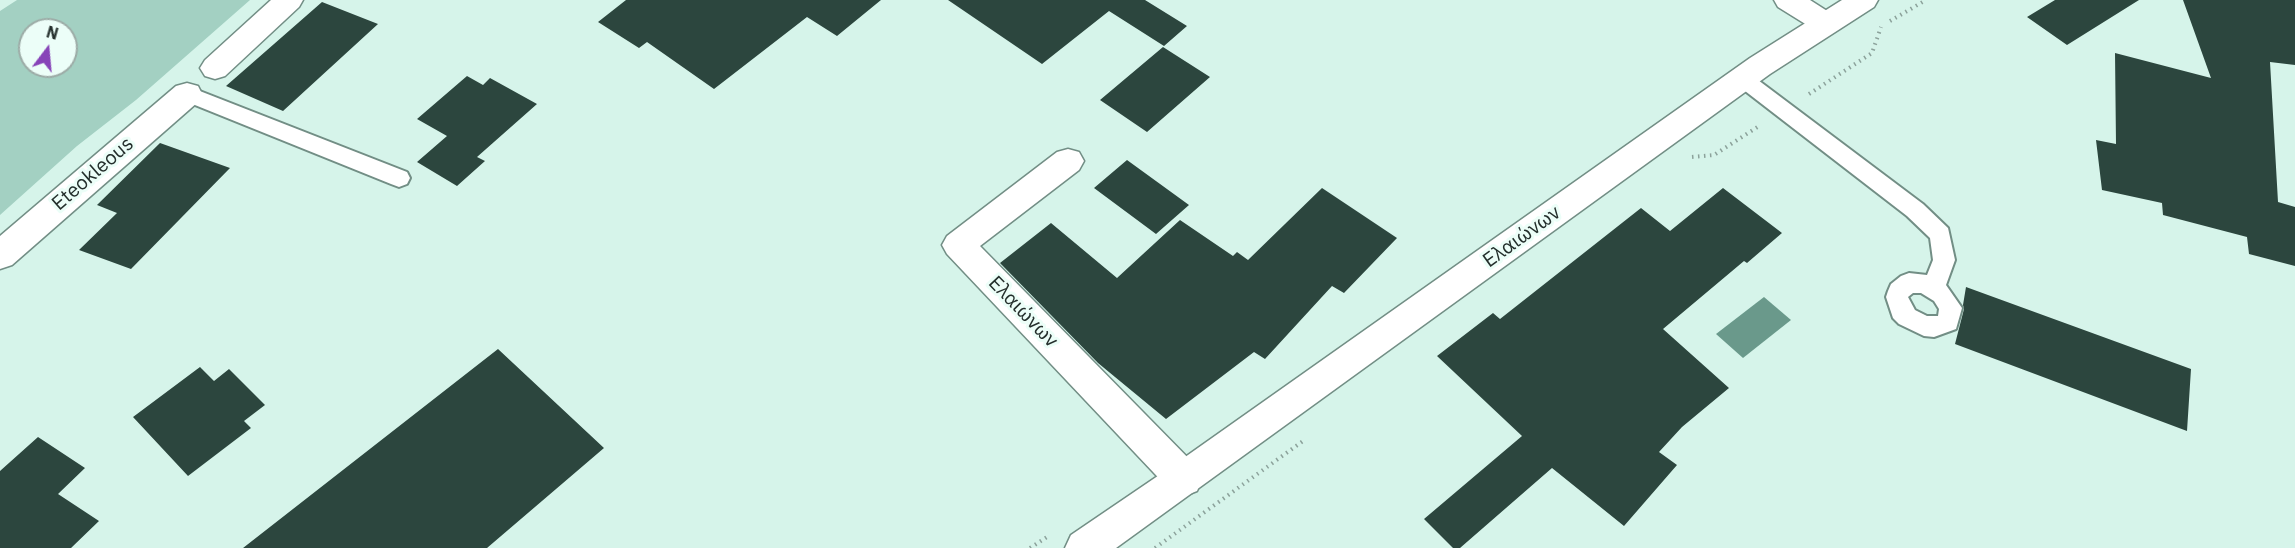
<!DOCTYPE html>
<html>
<head>
<meta charset="utf-8">
<style>
  body { margin:0 }
  #map { position:relative; width:2295px; height:548px; overflow:hidden; background:#d6f4ea; font-family:"IBM Plex Sans",sans-serif }
  canvas { display:block }
  .north { position:absolute; left:18px; top:18px; width:60px; height:60px; box-sizing:border-box; background:#ecfef8; border:2px solid #9caba6; border-radius:50%; rotate:16deg; font-size:16px; font-weight:700; line-height:24px; text-align:center; color:#242f2c }
  .north::after { content:''; display:block; margin:auto; width:21px; height:27px; background:#8744b8; clip-path:polygon(50% 0,100% 100%,50% 72%,0 100%) }
</style>
</head>
<body>
<div id="map">
<canvas width="2295" height="548"></canvas>
<div class="north">N</div>
</div>
<script>
const g = document.querySelector('canvas').getContext('2d');
g.lineJoin = 'round';
function paint(path, color) { g.fillStyle = color; g.fill(path, 'evenodd'); }
const toPath = rows => new Path2D(rows.map(r => 'M' + r).join(''));
function trace(path, color, width, dash) { g.strokeStyle = color; g.lineWidth = width; g.lineCap = dash ? 'butt' : 'round'; g.setLineDash(dash || []); g.stroke(path); }
function label(font, color, halo, rows, align = 'center') {
  g.font = font + ' "IBM Plex Sans",sans-serif'; g.lineWidth = 6; g.setLineDash([]); g.textBaseline = 'middle'; g.strokeStyle = halo; g.fillStyle = color; for (const [text, x, y, turn = 0] of rows) {
    g.save(); g.translate(x, y); g.rotate((+turn || 0) * Math.PI / 180); g.textAlign = isNaN(turn) ? turn : align; if (halo) g.strokeText(text, 0, 0); g.fillText(text, 0, 0); g.restore();
  }
}
const green = toPath([
  [17,0,250,0,136,100,77,146,0,215,0,11],
  [30,30,66,30,66,66,30,66]
]);
const water = toPath([
  [1764,297,1791,320,1743,358,1716,334]
]);
const building = toPath([
  [626,0,881,0,837,36,807,17,714,89,647,42,639,48,598,22],
  [948,0,1145,0,1187,26,1164,46,1109,11,1042,64],
  [2055,0,2139,0,2067,45,2027,17],
  [2183,0,2295,0,2295,65,2270,62,2278,202,2295,207,2295,266,2249,254,2247,237,2163,215,2162,203,2102,190,2096,140,2116,144,2115,53,2211,78],
  [322,2,378,24,283,111,226,86],
  [1163,47,1210,77,1147,132,1100,100],
  [467,76,483,85,490,78,537,104,477,157,485,161,457,186,417,162,447,136,417,119],
  [160,143,230,168,131,269,79,250,117,213,97,205],
  [1127,160,1189,205,1156,234,1094,188],
  [1322,188,1397,238,1344,293,1332,286,1265,359,1254,352,1166,419,1098,363,1000,263,1051,223,1117,278,1180,220,1233,256,1237,252,1248,260],
  [1723,188,1782,233,1747,263,1744,261,1663,329,1729,388,1682,427,1659,452,1677,465,1624,526,1552,468,1460,548,1453,548,1424,519,1522,436,1437,356,1493,313,1500,319,1641,208,1670,231],
  [1966,287,2191,369,2187,431,1955,344,1964,309,1963,305],
  [498,349,604,448,487,548,243,548],
  [200,367,214,381,229,369,265,405,244,421,251,428,188,476,133,417],
  [38,437,85,468,58,494,99,521,71,548,0,548,0,471]
]);
const path = toPath([
  [1890,21,1926,0],
  [1809,94,1872,53,1881,27],
  [1692,157,1714,155,1759,126],
  [1030,548,1047,537],
  [1155,548,1303,441]
]);
const service = toPath([
  [1743,71,1750,74,1923,204,1948,228,1955,260,1946,285,1962,308,1956,329,1934,337,1924,336,1899,324,1893,318,1886,297,1888,291,1891,284,1901,276,1909,273,1927,275,1933,260,1930,238,1907,216,1736,84,1733,79,1736,74,1743,71],
  [1913,293,1921,293,1934,301,1939,309,1938,316,1927,316,1915,310,1908,297,1913,293],
  [187,86,407,172,410,178,407,184,399,187,391,184,180,99,177,94,180,89,187,86]
]);
const minor = toPath([
  [271,0,303,0,299,7,225,76,215,79,205,76,200,68,205,60,271,0],
  [1774,0,1810,0,1835,16,1839,23,1835,30,1825,33,1815,30,1778,7,1774,0],
  [187,83,198,86,202,94,198,102,12,265,0,269,0,236,176,86,187,83],
  [1068,149,1079,152,1084,161,1079,170,980,246,1197,467,1202,479,1197,491,1184,496,1171,491,947,254,942,245,947,236,1057,152,1068,149]
]);
const secondary = toPath([
  [1842,0,1878,0,1874,7,1770,74,1116,548,1065,548,1071,535,1171,467,1750,58,1842,0]
]);
const streetNames = [
  ["Eteokleous",93,174,-41],
  ["Ελαιώνων",1522,237,-36],
  ["Ελαιώνων",1023,312,46]
];
paint(green, '#a3d0c2');
paint(water, '#6a998b');
paint(building, '#2c463e');
trace(service, '#728e85', 4);
trace(minor, '#728e85', 3);
trace(secondary, '#728e85', 3);
trace(path, '#8ca29b', 4, [1.5, 4.5]);
paint(service, '#fff');
paint(minor, '#fff');
paint(secondary, '#fff');
label('20px', '#242f2c', '#ecfef8', streetNames);
</script>
</body>
</html>
